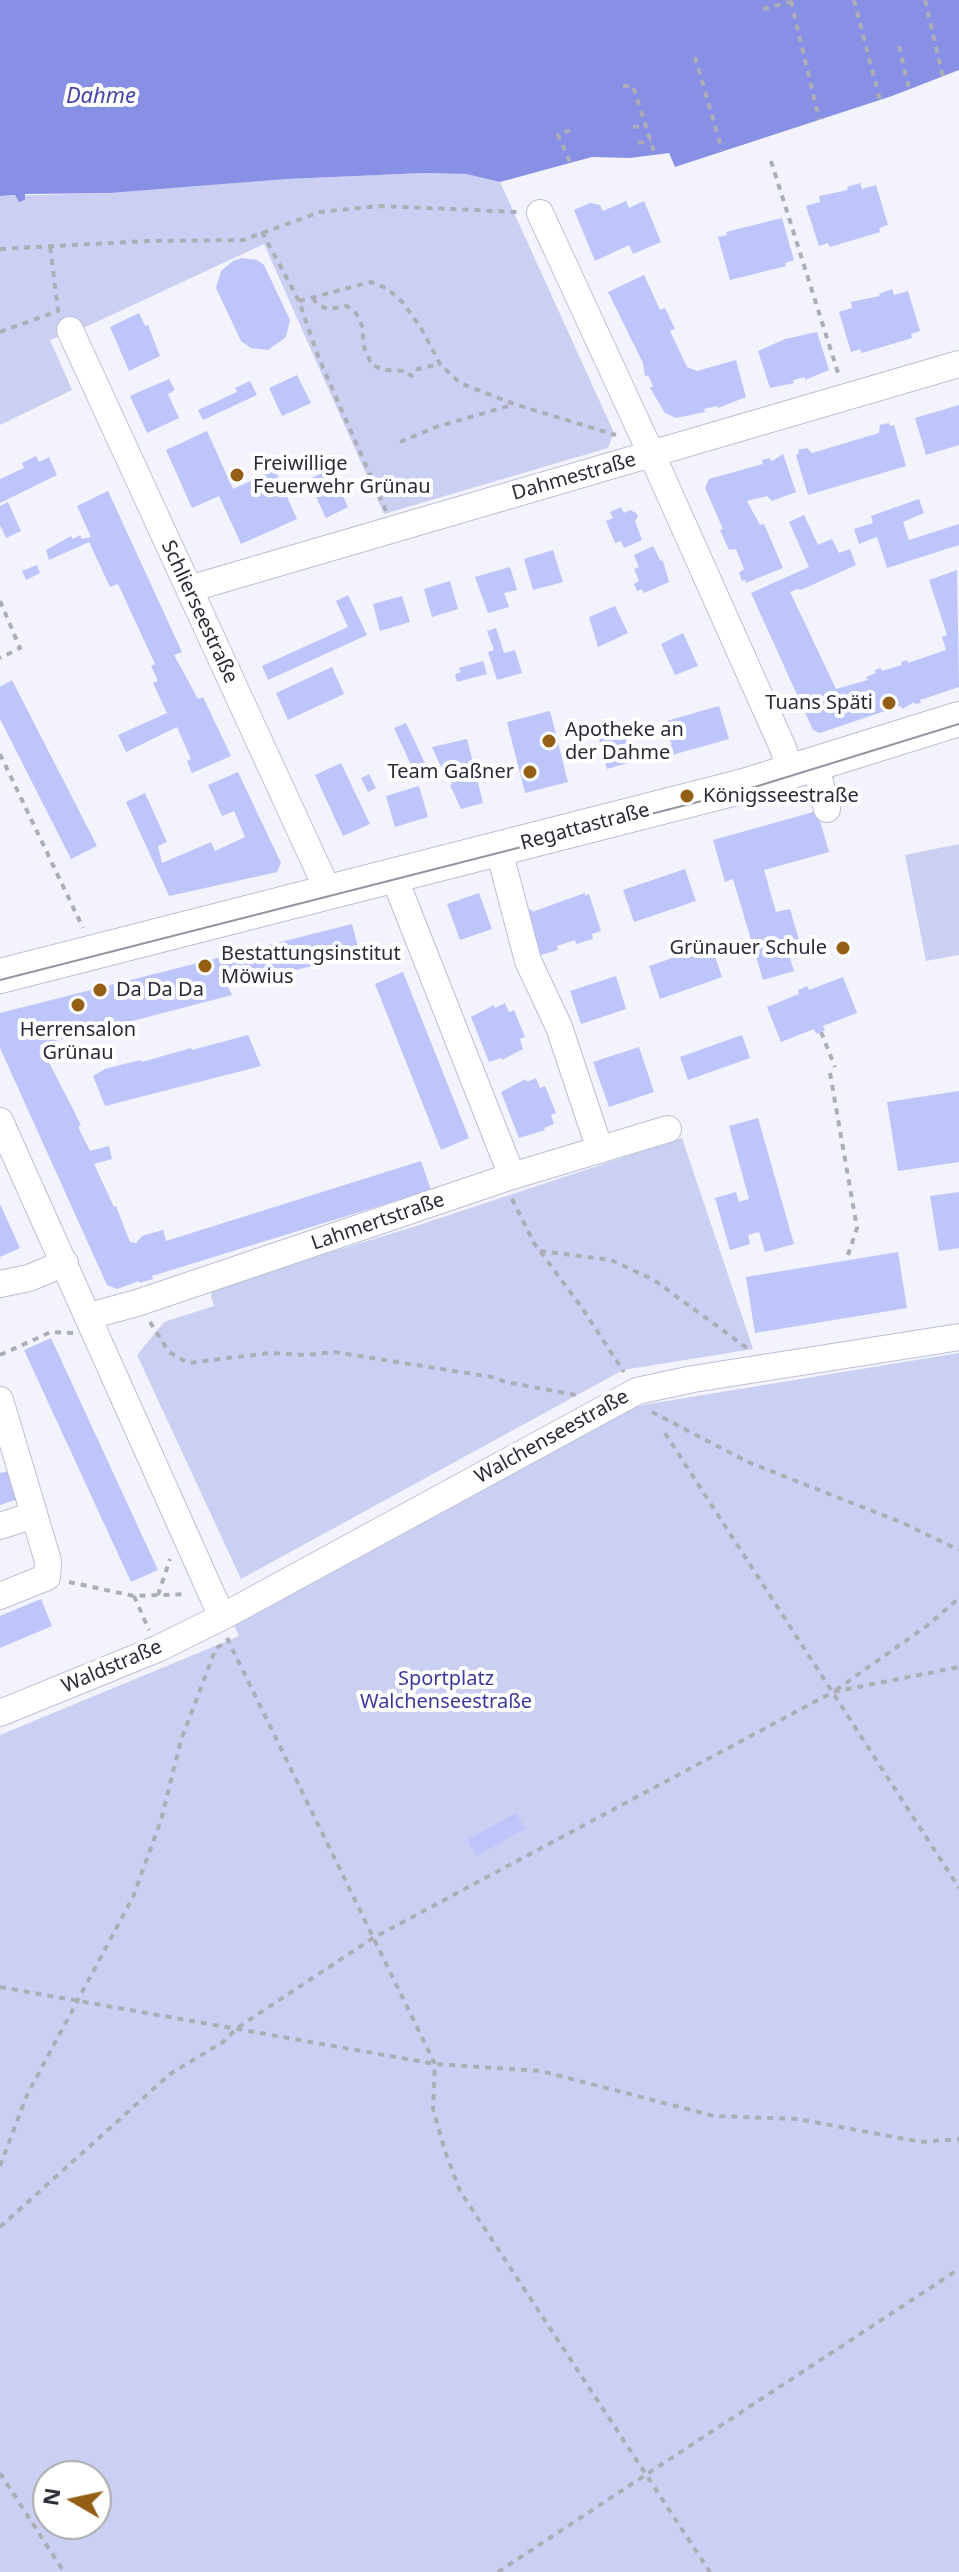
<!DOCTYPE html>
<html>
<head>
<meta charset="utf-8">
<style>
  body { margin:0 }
  #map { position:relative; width:959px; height:2572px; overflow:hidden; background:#f2f3fd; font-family:"Noto Sans",sans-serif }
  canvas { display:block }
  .north { position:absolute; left:32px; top:2460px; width:80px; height:80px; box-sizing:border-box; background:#fff; border:2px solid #aaabae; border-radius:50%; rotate:279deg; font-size:22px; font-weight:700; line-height:32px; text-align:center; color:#2a2c35 }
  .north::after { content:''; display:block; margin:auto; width:28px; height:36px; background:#945f15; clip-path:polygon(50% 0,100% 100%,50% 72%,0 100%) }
</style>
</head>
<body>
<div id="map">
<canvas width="959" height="2572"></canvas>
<div class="north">N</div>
</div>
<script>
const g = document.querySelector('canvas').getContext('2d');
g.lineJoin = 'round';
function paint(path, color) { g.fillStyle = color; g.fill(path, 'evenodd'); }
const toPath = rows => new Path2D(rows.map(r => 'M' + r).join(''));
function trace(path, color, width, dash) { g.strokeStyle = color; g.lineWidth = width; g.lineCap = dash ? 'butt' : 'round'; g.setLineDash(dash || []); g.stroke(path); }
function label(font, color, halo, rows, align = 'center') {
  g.font = font + ' "Noto Sans",sans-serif'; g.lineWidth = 8; g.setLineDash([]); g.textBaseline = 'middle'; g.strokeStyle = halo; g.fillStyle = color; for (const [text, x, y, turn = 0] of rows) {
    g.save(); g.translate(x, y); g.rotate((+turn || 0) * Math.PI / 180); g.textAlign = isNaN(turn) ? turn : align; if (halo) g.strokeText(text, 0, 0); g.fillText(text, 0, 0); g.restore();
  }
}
const green = toPath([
  [424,173,466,174,500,182,614,433,608,448,384,514,264,244,88,326,50,340,72,390,0,425,0,196,110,193,287,179],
  [959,844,959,955,926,961,905,855],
  [682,1138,753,1349,623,1370,241,1579,137,1355,164,1322,214,1306,211,1295,214,1288,416,1226],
  [959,1353,959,2572,0,2572,0,1735,239,1636,233,1623,630,1407],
  [48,2476,96,2476,96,2524,48,2524]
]);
const water = toPath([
  [0,0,959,0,959,70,892,96,675,167,669,153,630,158,592,157,500,182,466,174,424,173,287,179,110,193,25,194,25,200,19,202,15,195,0,196]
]);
const building = toPath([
  [860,183,862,189,876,185,888,225,879,228,880,232,830,247,828,243,819,246,806,206,820,202,819,196,848,190,847,187],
  [626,201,629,208,644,201,661,242,633,254,629,245,595,261,574,210,590,203,600,205,603,211],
  [782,218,794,260,785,263,786,266,730,280,718,237,727,235,726,232],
  [241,258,257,260,264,265,290,320,286,337,268,350,251,348,241,341,216,288,221,271,233,261],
  [644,275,660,310,665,308,675,329,670,331,687,367,697,371,736,360,746,397,718,408,717,406,704,409,705,412,676,418,665,413,650,388,653,386,648,375,645,377,643,363,608,292],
  [892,289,894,295,908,291,920,331,911,334,912,338,862,353,860,349,851,352,839,312,852,308,851,302,880,296,879,294],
  [139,313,145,326,148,325,160,356,129,371,110,327],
  [817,332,829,370,805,380,805,377,793,380,794,383,770,388,758,351,785,339],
  [297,375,311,403,282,416,269,388],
  [169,379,175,390,168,394,179,418,147,433,130,396],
  [250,381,257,395,203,420,198,410,237,392,235,388],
  [959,405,959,445,926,455,915,418],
  [889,423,890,426,894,425,906,466,808,495,796,455,799,453,798,450,807,448,812,453,879,433,880,425],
  [207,431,233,489,275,470,297,519,241,544,219,496,192,508,166,450],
  [783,454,796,492,772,501,767,496,747,501,760,525,764,524,783,568,746,583,745,580,742,581,739,573,744,569,736,549,729,550,720,530,723,529,705,488,709,479,763,464,762,460,770,458,771,461,774,460],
  [36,456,39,462,49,457,57,475,0,503,0,479,24,468,22,463],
  [330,469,348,507,326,518,308,480],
  [108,491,182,652,174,655,198,699,203,697,231,756,192,773,187,761,191,759,177,727,126,752,118,735,167,713,153,683,158,681,151,666,155,664,118,584,110,587,89,542,49,560,46,550,71,536,73,539,80,535,82,539,91,537,77,506],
  [919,499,924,513,903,522,909,540,959,524,959,545,887,568,877,537,859,544,854,529,873,523,871,516],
  [8,502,21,531,6,538,0,525,0,506],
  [621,507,624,513,630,510,636,513,638,517,635,521,642,540,624,548,621,541,615,543,606,521,613,518,610,512],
  [804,515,818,545,832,539,839,553,850,549,856,565,801,590,797,589,790,592,836,689,868,680,866,677,876,673,875,670,881,668,882,671,902,665,901,662,907,660,908,663,946,650,942,637,947,635,929,580,957,570,959,687,920,700,921,703,915,704,914,702,902,709,901,706,894,708,895,711,889,713,888,710,820,733,813,730,751,593,809,567,789,522],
  [653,546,660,560,663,561,669,582,644,593,642,589,637,591,634,584,639,581,634,569,639,567,634,555],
  [553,550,563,582,533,590,524,559],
  [37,565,40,573,26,580,22,571],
  [510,567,517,590,504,593,509,607,488,613,475,577],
  [450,581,458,609,432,617,424,589],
  [348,595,367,635,268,680,262,666,348,627,336,601],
  [402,596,410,622,380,631,373,604],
  [615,606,628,633,598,647,589,617],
  [496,628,504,653,515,650,522,673,497,680,488,652,494,650,487,631],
  [683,633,698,666,675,675,661,644],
  [483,661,487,674,457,682,455,674,461,672,459,668],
  [332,667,344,694,288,720,276,693],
  [12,680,97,846,71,859,0,719,0,687],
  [719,706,729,739,672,755,670,745,672,745,663,722],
  [550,711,568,782,525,793,507,722],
  [406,723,425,763,413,769,394,728],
  [628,732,635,761,607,769,599,739],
  [467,739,475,770,472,771,474,779,477,779,483,803,461,809,450,785,452,784,449,777,446,778,432,747],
  [341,763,370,824,343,836,315,775],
  [238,772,281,863,277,872,169,896,126,802,145,793,167,842,158,846,162,863,211,842,215,851,245,837,234,811,222,816,208,785],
  [369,774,376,788,368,792,361,778],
  [419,786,428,817,395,827,386,796],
  [817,811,829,852,764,870,776,912,790,909,803,954,790,958,794,971,763,980,733,879,725,882,713,840],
  [685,869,696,901,634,922,623,890],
  [479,893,492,929,460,940,447,904],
  [585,893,585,896,589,894,601,931,592,934,593,939,576,944,575,940,557,946,558,950,541,955,539,951,530,954,521,913,532,909,532,912],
  [352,924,360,954,228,987,232,995,40,1045,76,1115,81,1126,78,1127,90,1151,109,1146,112,1159,94,1164,114,1207,116,1206,130,1242,136,1243,142,1236,163,1230,166,1241,421,1161,431,1190,152,1276,153,1279,139,1283,139,1281,117,1289,107,1285,0,1048,0,1013],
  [711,945,722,977,660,999,649,966],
  [403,972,469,1138,441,1150,375,984],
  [616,976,626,1009,581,1024,570,991],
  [843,977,857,1013,823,1026,825,1030,816,1034,814,1029,781,1042,767,1007,799,994,798,990,807,986,809,990],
  [505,1003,509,1012,514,1010,525,1037,520,1039,523,1049,502,1060,501,1058,489,1062,471,1017,494,1005,495,1008],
  [248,1035,261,1066,105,1106,93,1076,105,1069,140,1060,142,1062,191,1048,192,1050],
  [742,1035,750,1058,688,1080,680,1057],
  [639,1047,654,1092,609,1107,593,1062],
  [536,1078,540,1088,545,1086,556,1113,551,1115,554,1124,544,1128,545,1130,519,1138,501,1092,526,1079,527,1082],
  [959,1091,959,1162,898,1171,887,1102],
  [758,1118,794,1244,765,1252,759,1232,748,1235,750,1244,730,1250,715,1198,736,1192,739,1202,749,1199,729,1126],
  [959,1192,959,1248,939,1251,930,1196],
  [0,1204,20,1248,0,1257],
  [898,1252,907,1308,755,1333,746,1277],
  [51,1338,158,1570,131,1582,24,1350],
  [9,1471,18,1499,0,1505,0,1473],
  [41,1599,52,1626,0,1648,0,1616],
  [516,1813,525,1829,476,1856,467,1840]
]);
const path = toPath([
  [854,0,880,100],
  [925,0,943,77],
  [791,1,819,119],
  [763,9,797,0],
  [899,46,909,89],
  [695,57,722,150],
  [623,86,633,86,655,155],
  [633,127,646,126],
  [570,130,558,135,571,164],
  [638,143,651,141],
  [771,161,839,376],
  [262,232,299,301,318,356,386,511],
  [0,249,147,241,243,240,320,212,380,206,518,212],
  [313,298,317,304,327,309,347,306,356,313,363,328,363,345,372,365,385,370,406,371,411,376,416,374,418,369,440,364],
  [299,301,371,282,388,289,403,303,421,328,440,364,460,383,514,404,616,435],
  [0,332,58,311,50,245],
  [400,442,436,427,512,405],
  [0,601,20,648,0,658],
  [0,754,83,928],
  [821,1032,835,1067],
  [830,1073,857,1228,846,1261],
  [512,1199,534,1243,582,1308,624,1372],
  [540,1251,611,1260,654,1280,747,1348],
  [150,1322,169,1352,188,1363,270,1353,306,1355,334,1352,492,1377,506,1382,581,1396],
  [0,1355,51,1332,73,1333],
  [652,1412,748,1462,903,1523,959,1550],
  [665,1433,959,1888],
  [69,1582,134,1596,187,1594],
  [158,1595,170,1559],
  [134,1596,149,1630],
  [227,1638,435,2064,433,2109,445,2151,460,2191,710,2572],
  [836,1690,928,1625,959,1598],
  [0,1987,435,2064,541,2071,714,2116,798,2119,921,2142,959,2139],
  [0,2166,27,2095,133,1897,161,1820,181,1740,216,1648,228,1642],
  [0,2227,170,2074,223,2042,237,2028,373,1938,833,1692,959,1667],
  [0,2473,64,2572],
  [498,2572,959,2269]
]);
const minor = toPath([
  [540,213,661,475,783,748,791,772],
  [70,330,329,893],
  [189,589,959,364],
  [815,764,827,809],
  [499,850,528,961,559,1027,600,1150],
  [394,877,512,1176],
  [0,1121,222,1617],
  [0,1284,29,1278,65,1263],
  [89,1316,137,1303,512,1176,668,1129],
  [0,1400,48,1561,47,1577,0,1596],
  [0,1526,34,1515],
  [0,1713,157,1649,222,1617,637,1391,693,1379,959,1337]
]);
const major = toPath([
  [0,976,744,786,959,719]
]);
const tram = toPath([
  [0,980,745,790,959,724]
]);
const markers = [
  [237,475,8,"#945f15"],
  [889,703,8,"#945f15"],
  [549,741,8,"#945f15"],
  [530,772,8,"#945f15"],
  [687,796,8,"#945f15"],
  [843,948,8,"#945f15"],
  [205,966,8,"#945f15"],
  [100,990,8,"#945f15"],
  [78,1005,8,"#945f15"]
];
const poiNames = [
  ["Freiwillige",253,464],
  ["Feuerwehr Grünau",253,487],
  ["Tuans Späti",873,703,"right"],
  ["Apotheke an",565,730],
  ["der Dahme",565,753],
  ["Team Gaßner",514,772,"right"],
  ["Königsseestraße",703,796],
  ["Grünauer Schule",827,948,"right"],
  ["Bestattungsinstitut",221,954],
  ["Möwius",221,977],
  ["Da Da Da",116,990],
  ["Herrensalon",78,1030,"center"],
  ["Grünau",78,1053,"center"]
];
const streetNames = [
  ["Dahmestraße",574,477,-16],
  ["Schlierseestraße",199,612,65],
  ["Regattastraße",585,827,-15],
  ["Lahmertstraße",378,1222,-19],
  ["Walchenseestraße",552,1437,-29],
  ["Waldstraße",112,1667,-23]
];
const parkNames = [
  ["Sportplatz",446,1679],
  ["Walchenseestraße",446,1702]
];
const waterNames = [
  ["Dahme",101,97]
];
paint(green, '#cbd0f2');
paint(water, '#8890e6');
paint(building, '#bdc5fa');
trace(minor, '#bbbfd5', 28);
trace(major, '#bbbfd5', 36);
trace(path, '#acaeb7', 4, [6, 6]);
trace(minor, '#fff', 26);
trace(major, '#fff', 34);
trace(tram, '#93949e', 2);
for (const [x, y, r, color] of markers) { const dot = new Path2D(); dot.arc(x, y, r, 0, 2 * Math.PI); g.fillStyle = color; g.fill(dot); trace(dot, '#fff', 3); }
label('20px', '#2a2c35', '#fff', poiNames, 'left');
label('20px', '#2a2c35', '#fff', streetNames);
label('20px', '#3c399c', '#fff', parkNames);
label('italic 22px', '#4544a7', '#fff', waterNames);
</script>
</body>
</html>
